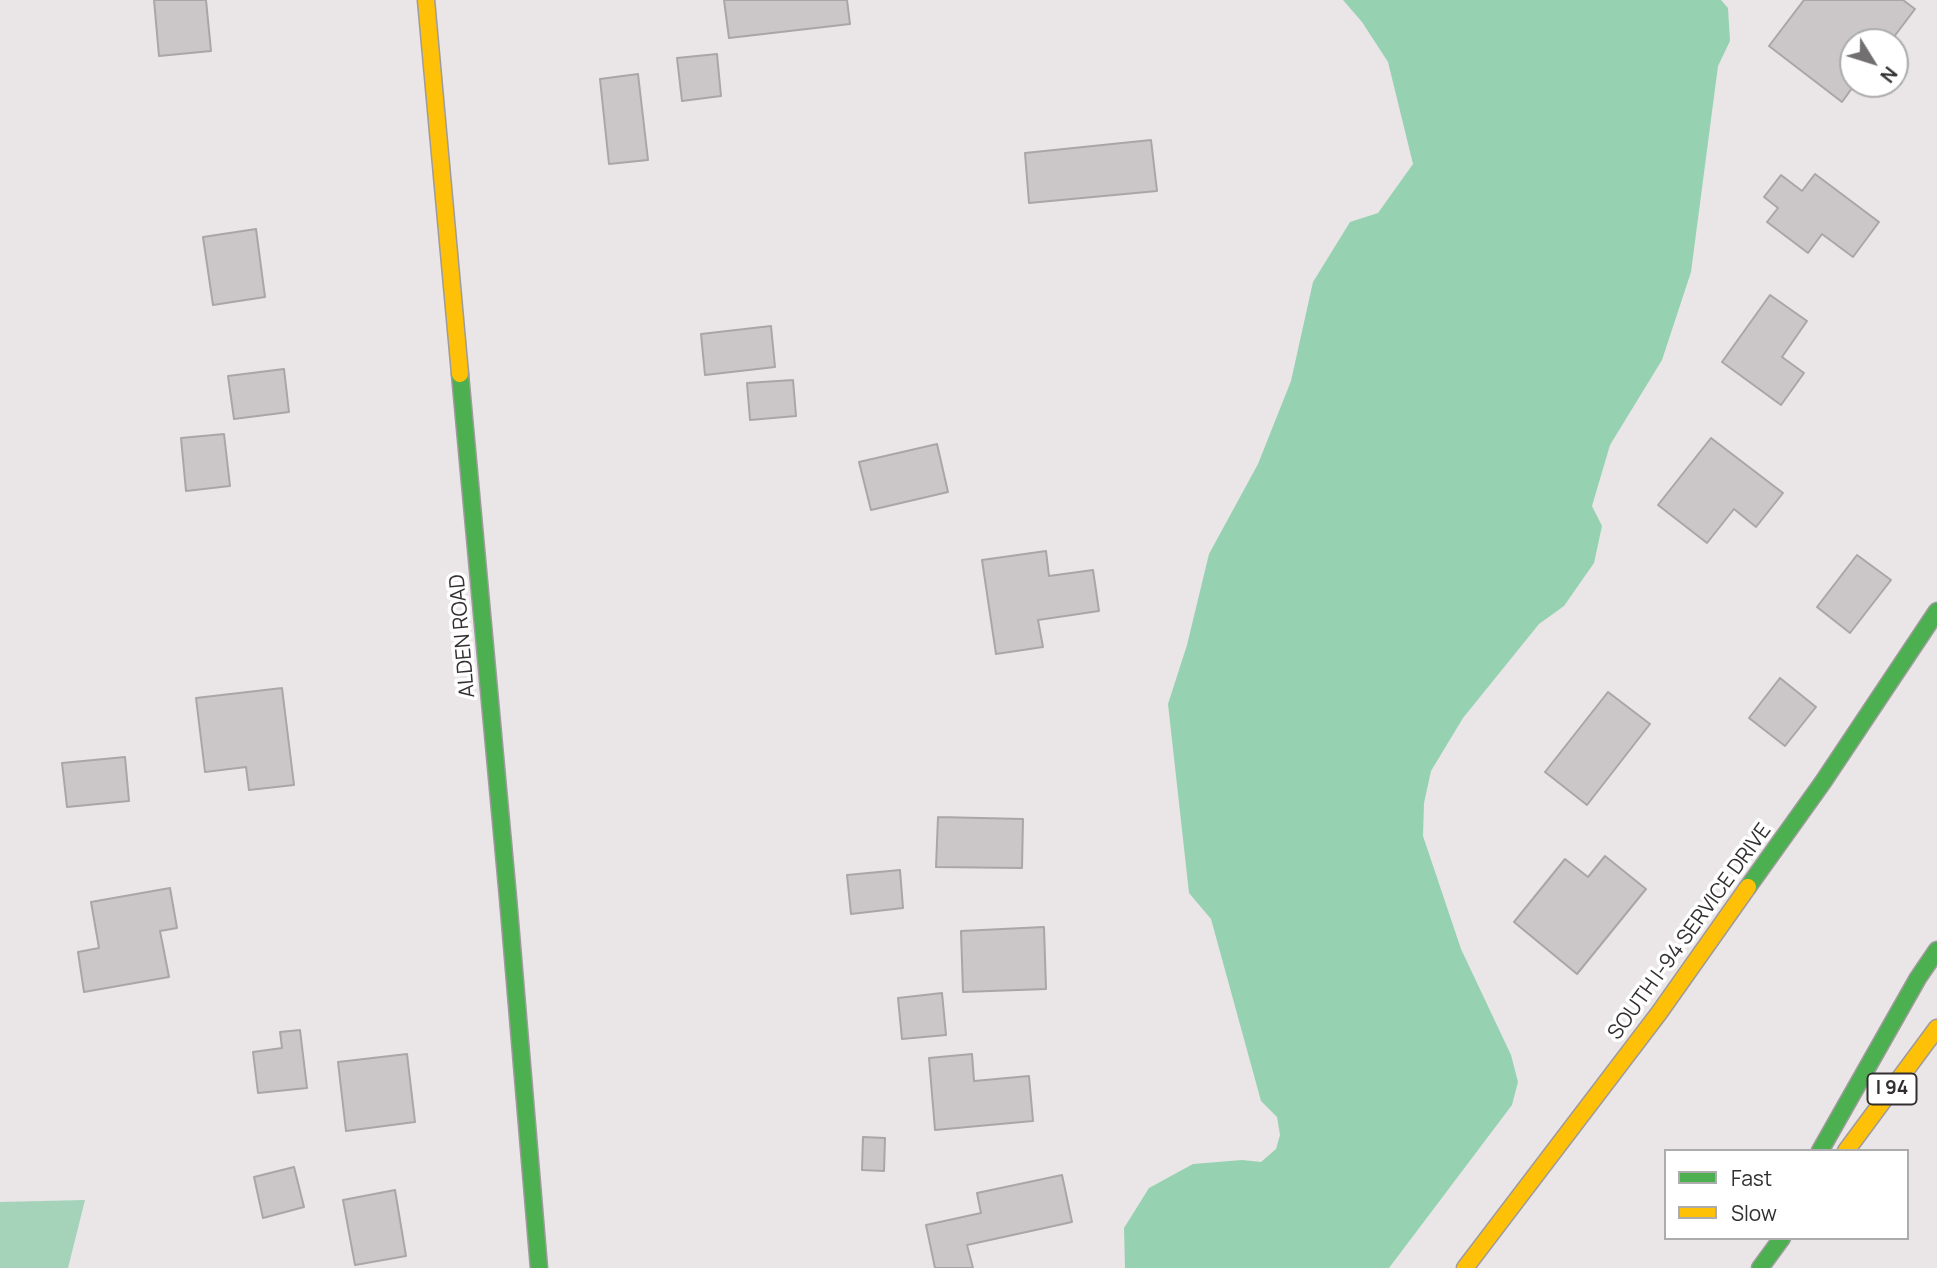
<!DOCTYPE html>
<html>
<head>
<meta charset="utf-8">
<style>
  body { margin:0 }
  #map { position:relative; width:1937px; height:1268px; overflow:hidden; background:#eae5e7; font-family:Manrope,sans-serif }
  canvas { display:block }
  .legend { position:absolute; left:1664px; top:1149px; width:245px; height:91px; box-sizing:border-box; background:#fff; border:2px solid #adacac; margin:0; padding:9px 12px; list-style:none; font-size:21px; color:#322f30 }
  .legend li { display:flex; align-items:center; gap:14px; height:35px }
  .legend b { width:35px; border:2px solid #adacac }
  .north { position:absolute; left:1839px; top:28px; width:70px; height:70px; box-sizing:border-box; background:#fff; border:2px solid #adacac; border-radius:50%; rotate:128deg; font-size:19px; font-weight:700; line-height:28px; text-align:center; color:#322f30 }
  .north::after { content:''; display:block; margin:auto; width:24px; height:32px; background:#726f70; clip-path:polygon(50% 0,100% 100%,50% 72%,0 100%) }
</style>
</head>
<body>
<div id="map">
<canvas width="1937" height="1268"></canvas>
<ul class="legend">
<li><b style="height:9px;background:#4caf50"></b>Fast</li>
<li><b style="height:9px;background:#ffc107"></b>Slow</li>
</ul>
<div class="north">N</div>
</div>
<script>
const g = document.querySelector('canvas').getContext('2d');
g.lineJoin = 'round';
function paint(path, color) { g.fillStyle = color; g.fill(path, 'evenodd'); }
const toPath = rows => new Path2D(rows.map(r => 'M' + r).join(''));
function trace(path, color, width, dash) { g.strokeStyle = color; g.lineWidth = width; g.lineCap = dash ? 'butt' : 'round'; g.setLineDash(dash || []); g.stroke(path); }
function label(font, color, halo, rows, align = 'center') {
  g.font = font + ' Manrope,sans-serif'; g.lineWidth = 7; g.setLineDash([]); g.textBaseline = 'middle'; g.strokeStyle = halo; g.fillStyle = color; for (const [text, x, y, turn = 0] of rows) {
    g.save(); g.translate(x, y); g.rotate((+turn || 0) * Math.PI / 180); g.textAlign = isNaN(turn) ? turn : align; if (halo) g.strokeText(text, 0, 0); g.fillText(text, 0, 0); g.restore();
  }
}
const forest = toPath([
  [85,1200,68,1268,0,1268,0,1202]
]);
const water = toPath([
  [1343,0,1721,0,1728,8,1730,41,1718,66,1691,272,1662,360,1610,445,1592,506,1602,526,1594,563,1564,606,1539,624,1463,718,1431,771,1424,803,1423,836,1461,949,1511,1055,1518,1082,1512,1105,1389,1268,1125,1268,1124,1228,1149,1188,1193,1164,1242,1160,1261,1162,1276,1149,1280,1135,1277,1117,1261,1101,1211,919,1189,893,1168,704,1187,645,1209,554,1258,464,1291,381,1313,282,1350,222,1378,213,1413,164,1388,62,1362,22]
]);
const building = toPath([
  [154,0,206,0,211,51,159,56,154,0],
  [724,0,847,0,850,24,729,38,724,0],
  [1804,0,1903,0,1915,9,1890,42,1884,42,1868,30,1859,42,1853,42,1853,84,1855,84,1842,102,1769,46,1804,0],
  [717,54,721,96,682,101,677,58,717,54],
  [638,74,648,160,609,164,600,79,638,74],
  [1151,140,1157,191,1029,203,1025,153,1151,140],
  [1815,174,1879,222,1853,257,1822,234,1808,253,1767,222,1778,208,1764,197,1781,175,1802,191,1815,174],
  [256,229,265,297,213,305,203,237,256,229],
  [1770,295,1807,321,1782,357,1804,373,1781,405,1722,362,1770,295],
  [771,326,775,367,705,375,701,334,771,326],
  [284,369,289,412,234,419,228,376,284,369],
  [793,380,796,416,750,420,747,383,793,380],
  [224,434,230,486,186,491,181,438,224,434],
  [1711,438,1783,493,1756,527,1734,509,1707,543,1658,505,1711,438],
  [937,444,948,492,871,510,859,462,937,444],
  [1046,551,1049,576,1093,570,1099,611,1038,620,1043,647,996,654,982,560,1046,551],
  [1857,555,1891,580,1850,633,1817,607,1857,555],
  [1780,678,1816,707,1785,746,1749,718,1780,678],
  [282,688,294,785,249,790,246,767,205,772,196,698,282,688],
  [1608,692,1650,724,1587,805,1545,772,1608,692],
  [125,757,129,801,67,807,62,763,125,757],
  [938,817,1023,819,1022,868,936,867,938,817],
  [1605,856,1646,889,1577,974,1514,922,1565,859,1588,877,1605,856],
  [900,870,903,908,851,914,847,875,900,870],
  [170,888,177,928,160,931,169,977,84,992,78,952,99,948,91,902,170,888],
  [1044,927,1046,989,963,992,961,931,1044,927],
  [942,993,946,1035,902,1039,898,998,942,993],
  [300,1030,307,1088,258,1093,253,1052,282,1048,280,1032,300,1030],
  [407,1054,415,1122,346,1131,338,1062,407,1054],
  [972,1054,974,1081,1029,1076,1033,1121,935,1130,929,1058,972,1054],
  [863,1137,885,1138,884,1171,862,1170,863,1137],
  [294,1167,304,1207,263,1218,254,1177,294,1167],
  [1062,1175,1072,1222,967,1245,973,1268,935,1268,926,1225,981,1213,977,1193,1062,1175],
  [395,1190,406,1256,355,1265,343,1200,395,1190]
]);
const fast = toPath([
  [460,374,508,898,539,1268],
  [1748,887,1823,782,1937,611],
  [1820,1151,1918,978,1937,950],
  [1760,1268,1782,1238]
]);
const slow = toPath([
  [426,0,460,374],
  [1846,1151,1937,1028],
  [1465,1268,1659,1013,1748,887]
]);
const shields = [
  [1892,1089,49]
];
const shieldNames = [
  ["I 94",1892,1089]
];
const streetNames = [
  ["ALDEN ROAD",463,636,-95],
  ["SOUTH I-94 SERVICE DRIVE",1690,932,-54]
];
paint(forest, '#a5d3ba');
paint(water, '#96d2b1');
paint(building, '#cbc7c8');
trace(building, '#aaa6a7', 2);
trace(fast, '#9f9b9c', 19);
trace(slow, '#9f9b9c', 19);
trace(fast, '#4caf50', 16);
trace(slow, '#ffc107', 16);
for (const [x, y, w] of shields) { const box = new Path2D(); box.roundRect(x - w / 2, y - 15.5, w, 31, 5); g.fillStyle = '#fff'; g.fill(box); trace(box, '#322f30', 2); }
label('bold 19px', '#322f30', null, shieldNames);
label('21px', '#322f30', '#fff', streetNames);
</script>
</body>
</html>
